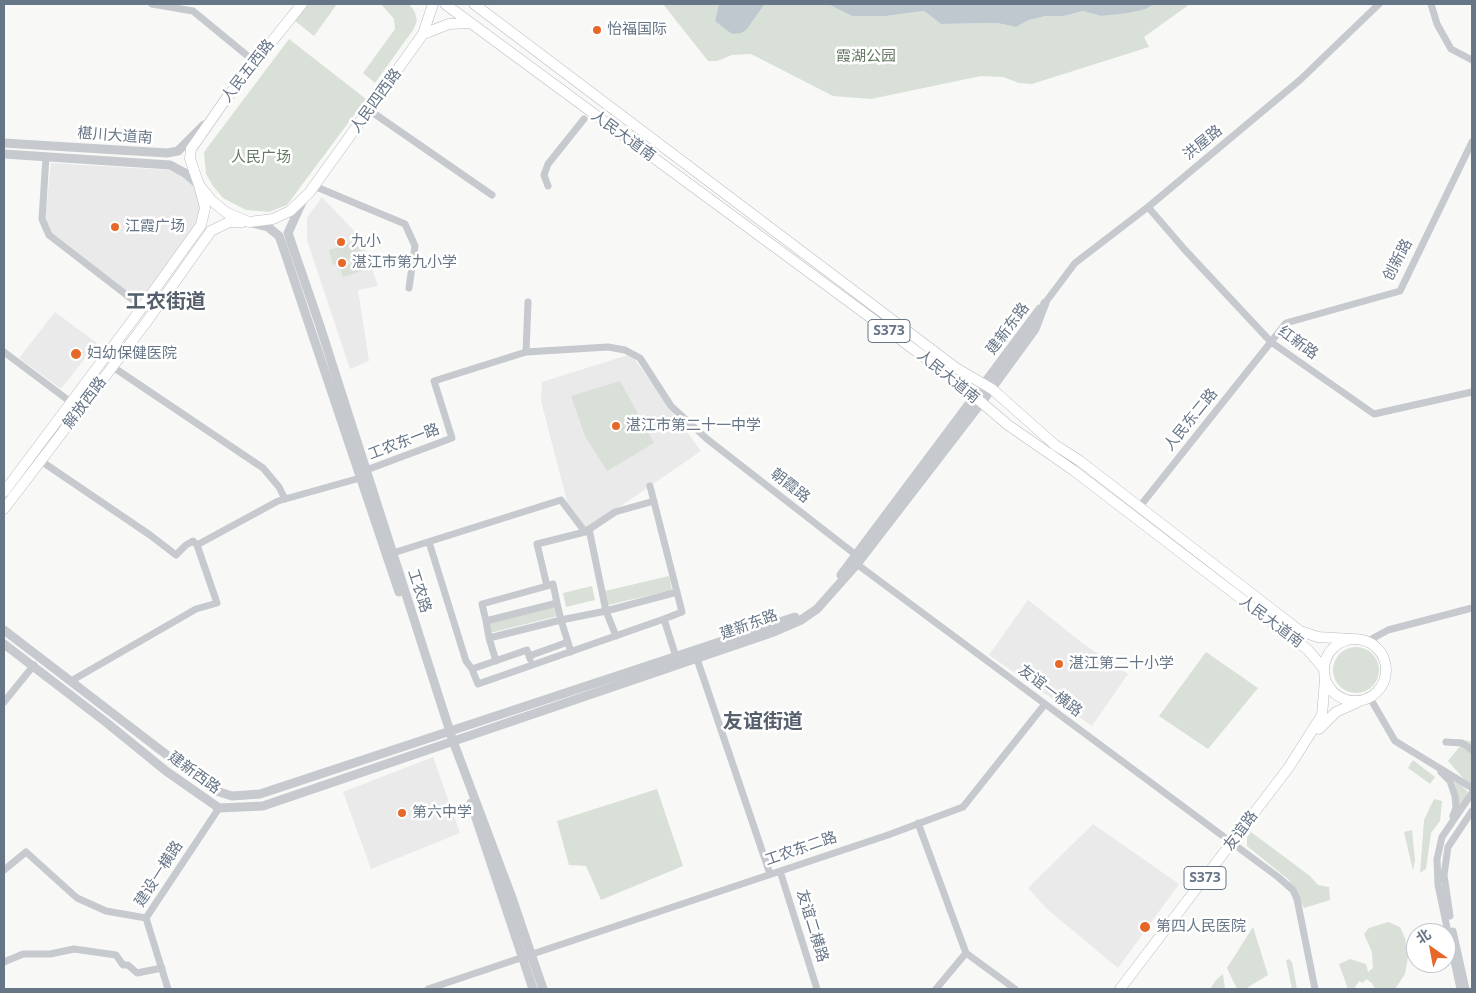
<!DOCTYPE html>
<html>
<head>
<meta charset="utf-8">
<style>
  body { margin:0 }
  #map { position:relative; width:1476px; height:993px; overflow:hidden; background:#f8f9f6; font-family:"Open Sans","Noto Sans SC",sans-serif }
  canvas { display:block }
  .frame { position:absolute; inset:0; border:5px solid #677687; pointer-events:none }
  .north { position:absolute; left:1406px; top:923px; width:50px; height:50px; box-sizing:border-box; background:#fff; border:1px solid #c2c8cf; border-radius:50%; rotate:327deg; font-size:14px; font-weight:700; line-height:20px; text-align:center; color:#677687 }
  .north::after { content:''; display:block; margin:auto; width:18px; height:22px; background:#e56829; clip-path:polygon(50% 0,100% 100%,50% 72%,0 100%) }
</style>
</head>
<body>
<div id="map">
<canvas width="1476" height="993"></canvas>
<div class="frame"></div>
<div class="north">北</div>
</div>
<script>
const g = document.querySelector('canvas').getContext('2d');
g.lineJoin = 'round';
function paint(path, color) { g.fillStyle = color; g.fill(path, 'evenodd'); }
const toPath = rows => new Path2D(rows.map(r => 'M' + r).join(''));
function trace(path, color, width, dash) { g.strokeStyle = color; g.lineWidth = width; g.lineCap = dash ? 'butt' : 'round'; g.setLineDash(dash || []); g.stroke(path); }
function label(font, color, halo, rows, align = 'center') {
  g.font = font + ' "Open Sans","Noto Sans SC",sans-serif'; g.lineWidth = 5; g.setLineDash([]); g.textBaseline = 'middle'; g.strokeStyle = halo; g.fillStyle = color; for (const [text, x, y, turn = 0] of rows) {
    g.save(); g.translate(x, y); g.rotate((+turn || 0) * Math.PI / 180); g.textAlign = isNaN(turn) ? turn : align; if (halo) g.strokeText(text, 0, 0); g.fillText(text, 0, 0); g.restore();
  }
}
const built = toPath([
  [51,163,167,170,184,176,196,187,201,208,198,221,141,302,51,234,45,219],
  [322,197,362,239,378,286,358,290,369,361,350,369,307,240,307,218],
  [55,312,97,343,61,389,19,358],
  [631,354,701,451,586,530,568,505,541,401,542,382],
  [1028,600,1085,645,1128,674,1092,726,989,655],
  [433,757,460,833,371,869,343,792],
  [1093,824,1179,884,1118,968,1046,908,1028,888]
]);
const green = toPath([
  [308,4,337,4,314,36,295,21],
  [381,4,409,4,415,12,417,21,413,30,375,83,363,73,395,29,394,19],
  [663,4,719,4,715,21,751,23,765,4,829,4,852,16,886,16,924,11,941,24,997,23,1016,27,1029,20,1046,16,1064,16,1083,11,1101,16,1146,9,1154,4,1190,4,1144,37,1149,47,1032,84,1019,83,1003,77,981,76,871,99,833,96,751,54,732,55,717,61,708,61],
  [289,39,366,99,287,205,269,212,246,210,223,198,213,186,206,174,204,152],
  [357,241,362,257,333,265,329,250],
  [358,262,362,271,343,277,340,267],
  [620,381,654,443,607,471,585,436,571,396],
  [669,576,672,590,608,605,605,591],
  [592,586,595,600,566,607,563,593],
  [556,605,558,616,490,633,487,622],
  '1333 670a23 23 0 1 1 46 0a23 23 0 1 1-46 0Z',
  [1206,652,1258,688,1208,749,1159,716],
  [1465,740,1472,742,1472,788,1448,761],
  [1413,760,1435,777,1430,784,1408,768],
  [1454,779,1468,792,1460,809],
  [657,789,683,866,601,900,586,866,569,865,557,821],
  [1434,799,1442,801,1440,821,1431,833,1426,869,1420,873,1424,820],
  [1412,830,1415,860,1413,871,1404,832],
  [1251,832,1310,876,1318,885,1329,887,1330,900,1304,908,1289,880,1247,846,1247,837],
  [1388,922,1400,927,1405,938,1408,957,1405,974,1395,989,1375,989,1372,983,1366,979,1363,983,1359,981,1354,989,1348,989,1339,964,1350,959,1366,964,1368,972,1373,968,1372,952,1364,934,1369,928],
  [1253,927,1268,975,1245,989,1237,989,1227,968],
  [1289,959,1292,962,1297,989,1292,989,1286,960],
  [1223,974,1225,989,1210,989,1216,980]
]);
const water = toPath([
  [719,4,765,4,746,30,741,33,732,34,715,21],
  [828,4,1154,4,1146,9,1128,13,1101,16,1083,11,1064,16,1046,16,1029,20,1016,27,997,23,941,24,924,11,886,16,852,16]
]);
const minor = toPath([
  [152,4,193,11,255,62],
  [1431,4,1437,24,1451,49,1472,60],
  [369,110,492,195],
  [46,157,42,219,49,235,142,307],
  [314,186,405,224,415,246,409,288],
  [548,186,544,175,548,164,584,119],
  [1148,207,1185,250,1271,342,1374,414,1472,392],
  [1045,303,1075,263,1148,207,1300,80,1379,4],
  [4,352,80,409],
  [526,352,528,302],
  [113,367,263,468,279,487,285,499],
  [41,461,150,535,176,555,186,545,193,541,197,545],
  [361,472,452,438,434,381,526,352,608,347,625,350,640,358,671,406,707,439,856,555],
  [650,486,682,612,664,619],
  [1137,510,1286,323,1400,291,1472,142],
  [589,529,606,611,616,636],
  [429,542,466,661,472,669],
  [393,553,561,500,585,532,615,512,654,501],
  [854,562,1278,877,1293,890,1297,899,1315,989],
  [486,621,482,604,547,586],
  [489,638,486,621,557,603,553,584,547,586,537,544,585,532],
  [1368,641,1388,630,1472,608],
  [571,652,561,620,606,611,677,592],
  [529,656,527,650,472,669,478,684,664,619,676,657],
  [530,659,529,656,568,642],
  [697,659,770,874],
  [496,661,489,638,561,620,557,603],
  [71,681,196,609,217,603,197,545,278,501,360,478],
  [1370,698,1395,741,1472,788],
  [4,702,34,665],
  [1446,742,1462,743,1472,750],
  [1441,772,1450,781,1455,796,1456,808,1453,816],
  [918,823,966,953,936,989],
  [4,870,26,852,77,898,106,911,146,918],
  [780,871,817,989],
  [1450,916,1444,875,1448,847,1472,811],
  [1453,931,1466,989],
  [966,953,1015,989],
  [4,962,23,954,50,954,74,949,116,955,123,965,128,965,137,973,162,968],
  [168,989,146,918,219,808],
  [428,989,888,835,963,807,1045,704],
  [1460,989,1438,885,1437,859,1442,837,1472,793]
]);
const tertiary = toPath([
  [4,143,167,153,178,151,204,125],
  [4,154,170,165,185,173,199,185],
  [303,200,288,233,320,326,453,741,511,895,543,989],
  [252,223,268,227,279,236,282,244,399,592],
  [841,575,1040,309],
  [4,630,176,762,216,791,232,796,260,794,795,617],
  [4,644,107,723,166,771,219,808,263,806,771,633,801,620,817,609,857,564,981,403,1035,329,1045,303],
  [471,803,533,989]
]);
const primary = toPath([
  [302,4,228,96,191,149,190,159,199,185,212,201,227,213,249,222,273,219,290,211,309,193,423,34,433,4],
  [445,4,954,379,1008,425,1073,470,1308,650,1324,669],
  [474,4,956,368,992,389,1055,445,1080,461,1300,631,1318,637,1351,639],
  [423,34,449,24,470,23],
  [4,492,135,317,201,225,205,208,200,189],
  [4,509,145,324,211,231,229,222,243,222],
  '1324 670a31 31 0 1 1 62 0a31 31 0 1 1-62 0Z',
  [1319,729,1336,712,1358,702],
  [1120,989,1289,767,1322,715,1325,680]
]);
const markers = [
  [597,30,5,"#e56829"],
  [115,227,5,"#e56829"],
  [341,242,5,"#e56829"],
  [342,263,5,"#e56829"],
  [76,354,6,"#e56829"],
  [616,426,5,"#e56829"],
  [1059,664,5,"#e56829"],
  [402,813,5,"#e56829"],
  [1145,927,6,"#e56829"]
];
const shields = [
  [889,331,42],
  [1205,878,42]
];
const shieldNames = [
  ["S373",889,331],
  ["S373",1205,878]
];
const poiNames = [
  ["怡福国际",607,30],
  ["江霞广场",125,227],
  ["九小",351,242],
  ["湛江市第九小学",352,263],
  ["妇幼保健医院",87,354],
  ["湛江市第二十一中学",626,426],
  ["湛江第二十小学",1069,664],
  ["第六中学",412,813],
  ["第四人民医院",1156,927]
];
const parkNames = [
  ["霞湖公园",866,57],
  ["人民广场",261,158]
];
const streetNames = [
  ["人民五西路",248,71,-52],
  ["人民四西路",376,101,-54],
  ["椹川大道南",115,136,4],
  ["人民大道南",623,136,36],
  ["洪屋路",1203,143,-39],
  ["创新路",1398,260,-62],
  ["建新东路",1008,329,-53],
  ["红新路",1298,343,36],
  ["人民大道南",948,377,39],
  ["解放西路",85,403,-53],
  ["人民东二路",1191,420,-51],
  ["工农东一路",404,442,-21],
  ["朝霞路",790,486,38],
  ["工农路",419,591,72],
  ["人民大道南",1271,622,37],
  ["建新东路",749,625,-20],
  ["友谊一横路",1050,691,37],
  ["建新西路",194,773,36],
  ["友谊路",1241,831,-53],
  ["工农东二路",801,849,-19],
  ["建设一横路",159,874,-57],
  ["友谊二横路",812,926,73]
];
const districtNames = [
  ["工农街道",166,302],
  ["友谊街道",763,722]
];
paint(built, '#e9eae9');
paint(green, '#d9e0d7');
paint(water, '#bfc8ce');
trace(primary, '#b7bbbf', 11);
trace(minor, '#c6c9cd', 7);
trace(tertiary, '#c6c9cd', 9);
trace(primary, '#fff', 10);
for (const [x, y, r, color] of markers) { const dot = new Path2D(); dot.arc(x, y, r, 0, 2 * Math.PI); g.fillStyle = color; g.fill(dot); trace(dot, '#fff', 2); }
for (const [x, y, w] of shields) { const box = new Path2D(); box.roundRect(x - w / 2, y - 11.5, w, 23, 4); g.fillStyle = '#fff'; g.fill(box); trace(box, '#677687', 1); }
label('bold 14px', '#677687', null, shieldNames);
label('15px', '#677687', '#fff', poiNames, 'left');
label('15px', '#657962', '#fff', parkNames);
label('15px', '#677687', '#fff', streetNames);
label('bold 20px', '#55606c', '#fff', districtNames);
</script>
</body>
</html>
